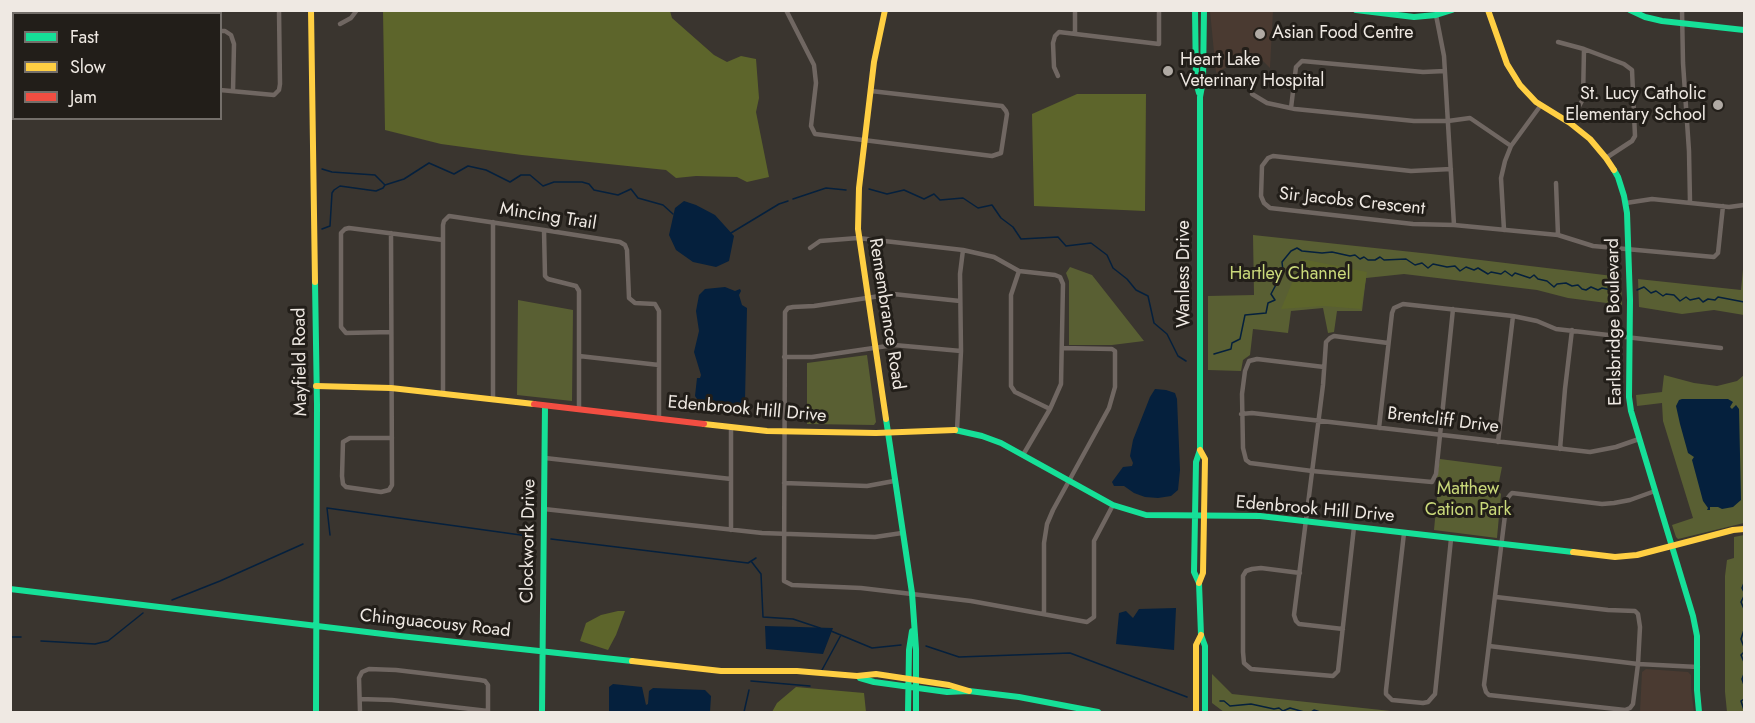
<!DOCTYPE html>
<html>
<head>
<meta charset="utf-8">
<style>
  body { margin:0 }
  #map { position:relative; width:1755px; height:723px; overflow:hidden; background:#3a352f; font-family:Jost,sans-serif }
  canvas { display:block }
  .frame { position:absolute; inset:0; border:12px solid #efe9e3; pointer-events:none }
  .legend { position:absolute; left:12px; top:12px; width:210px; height:108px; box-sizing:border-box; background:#221e19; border:2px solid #746f6a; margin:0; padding:8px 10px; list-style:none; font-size:18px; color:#efe9e3 }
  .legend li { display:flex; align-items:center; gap:12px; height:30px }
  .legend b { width:30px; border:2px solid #746f6a }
</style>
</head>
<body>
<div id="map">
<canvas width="1755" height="723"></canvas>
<div class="frame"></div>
<ul class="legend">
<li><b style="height:8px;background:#16e098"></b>Fast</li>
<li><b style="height:8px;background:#ffcf43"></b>Slow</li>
<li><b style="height:8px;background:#f24e42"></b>Jam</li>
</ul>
</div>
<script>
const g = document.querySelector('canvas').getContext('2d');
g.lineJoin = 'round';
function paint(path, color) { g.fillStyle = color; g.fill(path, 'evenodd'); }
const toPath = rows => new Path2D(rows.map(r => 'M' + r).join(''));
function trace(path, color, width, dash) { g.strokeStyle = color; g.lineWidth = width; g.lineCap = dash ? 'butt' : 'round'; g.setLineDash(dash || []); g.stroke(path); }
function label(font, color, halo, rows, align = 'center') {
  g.font = font + ' Jost,sans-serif'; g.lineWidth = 6; g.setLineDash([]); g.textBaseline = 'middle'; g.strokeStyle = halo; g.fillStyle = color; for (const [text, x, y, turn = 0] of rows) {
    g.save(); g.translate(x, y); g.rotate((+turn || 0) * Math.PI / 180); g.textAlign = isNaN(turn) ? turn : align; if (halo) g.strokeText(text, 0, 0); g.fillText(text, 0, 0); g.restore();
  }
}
const commercial = toPath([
  [1210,11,1273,11,1270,68,1263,61,1240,60,1216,73],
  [1646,669,1688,672,1691,675,1691,688,1694,712,1640,712,1642,672]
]);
const green = toPath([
  [1253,235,1431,254,1621,277,1622,305,1568,298,1537,290,1404,274,1366,278,1362,311,1337,311,1334,332,1328,333,1323,308,1291,311,1288,333,1253,329,1250,355,1243,360,1241,371,1208,370,1208,296,1254,295],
  [1744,259,1744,315,1714,310,1682,314,1639,307,1638,279,1741,290],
  [1070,267,1092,275,1144,341,1112,345,1069,345,1069,281,1066,273],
  [518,300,573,310,572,401,517,395],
  [867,355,876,422,874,425,807,424,807,363],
  [1664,375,1694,383,1717,386,1737,381,1744,375,1744,523,1678,539,1676,537,1672,525,1693,518,1663,421,1662,403,1637,406,1636,395,1662,392],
  [1440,459,1502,467,1499,482,1499,492,1501,494,1497,538,1434,530,1438,487,1436,481],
  [1744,535,1744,712,1727,712,1725,692,1725,576,1727,560,1734,558,1734,537],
  [1212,674,1232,694,1400,712,1224,712,1212,703]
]);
const forest = toPath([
  [383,11,670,11,672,18,714,55,727,62,741,56,756,59,759,98,756,112,769,177,747,182,737,177,696,176,676,178,666,170,522,155,441,144,385,130],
  [1077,94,1146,94,1145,211,1034,206,1032,114],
  [1302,259,1367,272,1361,309,1323,306,1281,309],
  [618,611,625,611,616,635,608,650,580,641,586,623,601,615],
  [796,687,864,693,866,712,772,712,777,703]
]);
const water = toPath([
  [684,201,696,205,715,215,734,236,729,261,716,267,693,262,676,250,669,235,675,208],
  [725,287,735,291,740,289,741,291,739,295,742,305,747,308,745,400,733,411,727,411,726,408,707,407,701,405,695,396,697,378,700,378,701,375,694,352,699,331,696,311,699,295,705,289],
  [1155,389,1166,390,1175,393,1177,399,1180,470,1178,490,1171,496,1158,498,1145,497,1134,493,1124,486,1114,486,1112,482,1123,467,1132,466,1133,463,1130,456,1133,440,1150,397],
  [1682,399,1728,399,1733,402,1730,407,1732,409,1736,405,1739,409,1741,500,1733,507,1722,509,1718,507,1710,507,1710,510,1707,510,1708,508,1703,501,1692,460,1694,457,1688,453,1680,424,1676,406,1679,400],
  [1176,608,1174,650,1116,644,1119,613,1126,611,1133,618,1139,609],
  [765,626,833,628,823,654,766,649],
  [613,684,642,687,646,705,648,704,649,691,653,688,705,690,711,696,710,712,609,712,609,687]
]);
const stream = toPath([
  [322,169,332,172,375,175,385,185,404,179,429,163,454,174,468,166,486,170,510,182,521,175,530,175,543,186,554,182,582,182,589,184,594,190,618,195,631,189,638,198,663,205,673,214],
  [869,189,887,194,904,190,924,199,934,194,940,200,963,198,978,208,992,205,1001,218,1013,227,1021,239,1058,237,1066,246,1091,243,1107,255,1113,268,1127,279,1136,290,1148,296,1154,323,1167,334,1178,356,1186,361],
  [793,199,826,188,846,190],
  [322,229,330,226,332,193,334,190,340,186,376,191,383,188,385,185],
  [731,233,779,204,788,201],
  [1637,290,1644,287,1651,293,1656,291,1663,296,1666,294,1674,295,1680,301,1686,297,1690,300,1699,298,1703,302,1708,299,1715,300,1718,297,1744,302],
  [1214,354,1231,349,1232,343,1240,339,1245,315,1266,313,1268,303,1275,300,1271,294,1278,281,1277,276,1283,271,1282,262,1291,251,1297,248,1302,251,1322,253,1332,252,1350,256,1355,255,1360,259,1364,257,1368,260,1375,260,1380,257,1384,260,1406,259,1415,265,1422,263,1428,268,1433,264,1447,267,1455,266,1460,271,1466,267,1474,270,1478,268,1488,274,1491,272,1501,274,1505,271,1512,276,1515,273,1530,278,1534,275,1538,279,1547,281,1554,287,1557,284,1566,283,1572,286,1578,285,1582,289,1586,290,1591,287,1598,290,1602,288,1612,290,1617,287],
  [330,535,327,508,535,537],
  [551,539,748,563,756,558],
  [751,561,761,574,763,617,793,619,820,628],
  [1744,583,1742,588,1744,592],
  [1744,596,1741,602,1744,609],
  [172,600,220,581,303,544],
  [1744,621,1744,629],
  [1744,630,1741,639,1744,647],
  [831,631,872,648,901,645],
  [10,637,21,637],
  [41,641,95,644,108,641,143,613],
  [926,646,959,657,1070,653,1187,697],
  [1744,652,1741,655,1744,662],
  [822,670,841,635],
  [1744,674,1742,679,1744,685],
  [751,681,810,686],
  [1744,699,1741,701,1744,710],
  [1220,701,1224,701,1230,706,1251,704,1274,709,1279,708,1283,711,1290,708,1304,712],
  [744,712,749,690],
  [1311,712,1314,710,1320,712],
  [1331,712,1336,712]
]);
const street = toPath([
  [98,10,99,14],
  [786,10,814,65,816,83,811,126,815,134,992,156,1001,153,1007,114,1006,111,1002,106,871,91],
  [1075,10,1075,33],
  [1682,10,1683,63,1689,151,1690,202],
  [44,14,44,10],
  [1436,15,1444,56,1454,225],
  [340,24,351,18,357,10],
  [220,31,225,31,231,35,234,44,233,91],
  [1558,42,1584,49,1624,64,1632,70,1635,136,1632,141,1606,158],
  [10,69,14,69],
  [1058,76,1054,67,1053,43,1055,36,1059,32,1159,44,1159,10],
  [220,90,274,95,279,90,280,84,279,10],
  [1252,94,1267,103,1295,109,1414,121,1448,121,1470,118,1511,146],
  [1291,108,1296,67,1302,61,1423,72,1445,71],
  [1570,123,1583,99,1584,49],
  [1451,169,1411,171,1273,156,1268,158,1262,166,1261,196,1264,203,1270,208,1413,224,1454,225,1558,235,1593,246,1714,257,1718,253,1723,206],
  [1556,183,1558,235],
  [1626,203,1652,199,1729,207,1744,205],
  [493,222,493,400],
  [544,230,545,276,548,279,576,286,579,291,579,409],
  [1504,230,1501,178,1505,161,1511,146,1541,105],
  [391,233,392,485,389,490,381,492,346,487,343,484,342,476,343,442,350,438,392,438],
  [810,248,820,241,858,238,963,250,994,257,1019,271,1055,275,1060,277,1063,284,1061,384,1050,409,1023,455],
  [1019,271,1011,295,1011,386,1015,392,1050,409],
  [960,301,893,294,814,306,793,307,788,308,785,312,784,581,792,585,861,588,971,601,1087,622,1094,617,1094,541,1113,505],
  [391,332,346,333,341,327,341,233,345,229,349,228,443,240],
  [579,356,659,365],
  [784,357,812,357,894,345,961,351],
  [1324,367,1257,359,1249,361,1245,371,1242,394,1243,448,1246,460,1250,463,1312,471,1432,482,1436,474,1453,309],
  [443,394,443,225,444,221,449,216,544,230,620,242,625,245,627,250,629,298,635,303,655,304,659,311,659,418],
  [1241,414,1252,413,1590,452,1616,447,1639,439],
  [1379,428,1392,313,1394,308,1403,304,1513,316,1537,321,1556,329,1721,348],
  [957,430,961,351,960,274,963,250],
  [1498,442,1513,316],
  [1560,449,1565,389,1572,330],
  [545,458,731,479],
  [784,483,867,486,894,481],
  [544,509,762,533,875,537,902,533],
  [731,530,731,427],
  [1404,533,1386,690,1386,694,1392,700,1423,703,1428,702,1435,694,1451,539],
  [1300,573,1261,568,1252,569,1246,571,1243,576,1243,652,1244,663,1251,669,1333,676,1338,671,1354,527],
  [1496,597,1608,610,1635,611,1638,614,1640,627,1638,664,1633,704,1630,708,1625,710,1489,695,1486,692,1484,685,1507,499,1510,495,1512,493,1602,504,1614,503,1630,500,1655,491],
  [1044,613,1044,543,1047,524,1053,510,1109,408,1115,387,1115,351,1112,349,1062,348],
  [1343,629,1299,624,1296,621,1294,615,1323,385,1326,342,1330,338,1334,336,1388,343],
  [1489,646,1638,664,1698,667],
  [360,699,392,700,488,711],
  [360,712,359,678,362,672,369,669,396,670,480,680,485,681,488,685,488,712]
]);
const fast = toPath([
  [1195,10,1196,82,1199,93],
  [1204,10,1203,81,1200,97,1200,450,1196,462,1194,572,1199,583,1201,635,1205,646,1205,712],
  [1356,10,1414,17,1436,15,1452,10],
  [1630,10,1645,17,1662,21,1744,30],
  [1614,170,1618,177,1624,196,1627,213,1630,300,1629,397,1631,411,1693,616,1697,636,1697,690,1699,712],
  [315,282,317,405,316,712],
  [886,419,912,593,916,649,916,712],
  [955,430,982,436,1001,443,1113,505,1146,515,1260,516,1573,552],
  [10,589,400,636,632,661],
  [860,678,874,682,947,692,969,691,1019,697,1098,712],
  [542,712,545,406],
  [908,712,909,650,912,631]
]);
const slow = toPath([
  [311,10,315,282],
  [885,10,874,62,859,188,858,229,886,419],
  [1488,10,1507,64,1520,85,1536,102,1570,123,1590,139,1606,158,1614,170],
  [316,386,391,388,534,404],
  [704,424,767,431,876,433,955,430],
  [1573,552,1615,557,1637,555,1733,530,1744,529],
  [1199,583,1203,573,1205,459,1200,450],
  [632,661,721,671,797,671,857,676,876,674,949,685,969,691],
  [1196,712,1196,645,1201,635]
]);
const jam = toPath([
  [534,404,704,424]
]);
const markers = [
  [1260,34,6,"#b0aaa4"],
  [1168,71,6,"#b0aaa4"],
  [1718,105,6,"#b0aaa4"]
];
const poiNames = [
  ["Asian Food Centre",1272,34],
  ["Heart Lake",1180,61],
  ["Veterinary Hospital",1180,82],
  ["St. Lucy Catholic",1706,95,"right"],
  ["Elementary School",1706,116,"right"]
];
const streetNames = [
  ["Sir Jacobs Crescent",1352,202,6],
  ["Mincing Trail",548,217,9],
  ["Wanless Drive",1185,274,-90],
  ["Remembrance Road",886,314,81],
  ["Earlsbridge Boulevard",1615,322,-91],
  ["Mayfield Road",301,362,-91],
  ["Edenbrook Hill Drive",747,410,5],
  ["Brentcliff Drive",1443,421,7],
  ["Edenbrook Hill Drive",1315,510,5],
  ["Clockwork Drive",529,541,-89],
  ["Chinguacousy Road",435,624,6]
];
const parkNames = [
  ["Hartley Channel",1290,275],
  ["Matthew",1468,490],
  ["Cation Park",1468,511]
];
paint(commercial, '#4a3a31');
paint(green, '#595f33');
paint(forest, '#5d652b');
paint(water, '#05203d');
trace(stream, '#05203d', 1.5);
trace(street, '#706762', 4.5);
trace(fast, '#16e098', 6);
trace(slow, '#ffcf43', 6);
trace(jam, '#f24e42', 6);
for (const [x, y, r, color] of markers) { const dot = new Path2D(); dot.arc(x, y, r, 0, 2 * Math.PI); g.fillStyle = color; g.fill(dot); trace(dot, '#221e19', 2); }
label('18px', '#efe9e3', '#221e19', poiNames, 'left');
label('18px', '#efe9e3', '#221e19', streetNames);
label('18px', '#cad97a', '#221e19', parkNames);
</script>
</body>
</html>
